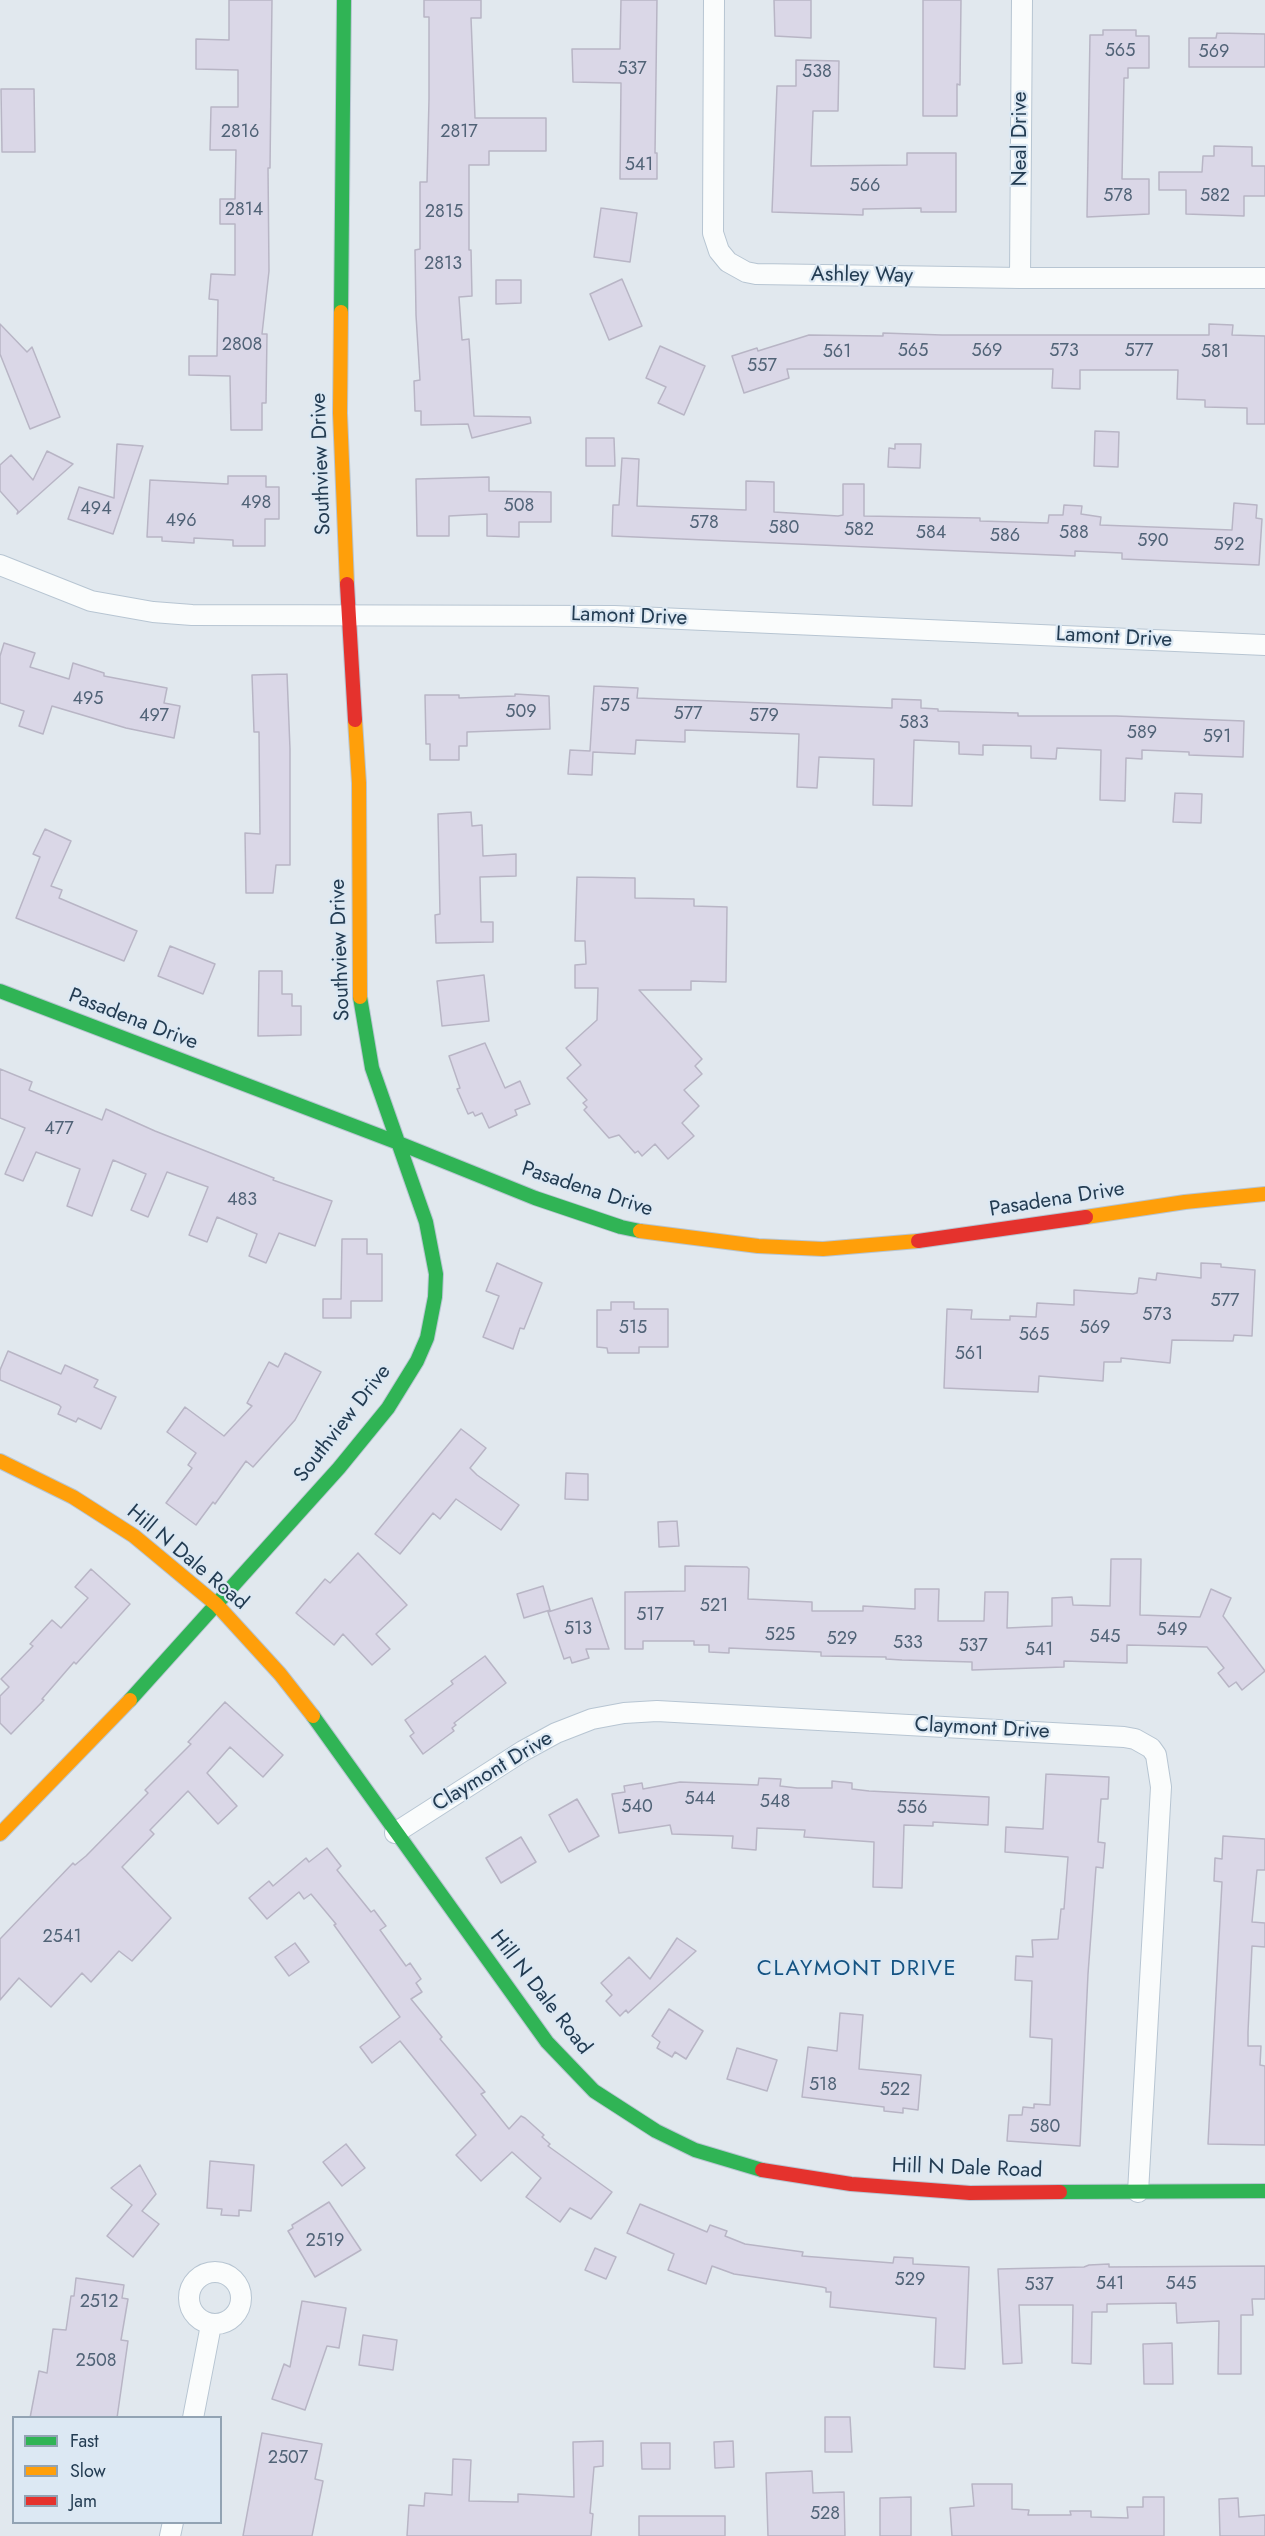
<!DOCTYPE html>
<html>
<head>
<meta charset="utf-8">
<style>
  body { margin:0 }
  #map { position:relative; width:1265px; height:2536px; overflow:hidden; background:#e1e8ee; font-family:Jost,sans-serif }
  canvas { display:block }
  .legend { position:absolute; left:12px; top:2416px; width:210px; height:108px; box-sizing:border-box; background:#dce8f3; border:2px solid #92a3b3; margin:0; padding:8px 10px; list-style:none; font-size:18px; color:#233c52 }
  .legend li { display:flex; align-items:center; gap:12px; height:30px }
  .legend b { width:30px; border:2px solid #92a3b3 }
</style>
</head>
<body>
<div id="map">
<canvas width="1265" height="2536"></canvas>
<ul class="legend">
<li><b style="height:8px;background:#30b455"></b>Fast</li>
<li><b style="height:8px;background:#ff9f0a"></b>Slow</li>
<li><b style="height:8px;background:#e5322d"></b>Jam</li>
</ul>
</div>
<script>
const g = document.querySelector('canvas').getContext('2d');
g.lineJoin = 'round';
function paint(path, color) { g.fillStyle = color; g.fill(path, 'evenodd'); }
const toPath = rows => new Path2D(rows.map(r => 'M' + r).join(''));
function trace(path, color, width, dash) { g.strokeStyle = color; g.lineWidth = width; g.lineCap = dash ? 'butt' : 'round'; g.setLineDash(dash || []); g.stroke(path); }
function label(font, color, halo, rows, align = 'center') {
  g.font = font + ' Jost,sans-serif'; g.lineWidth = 4.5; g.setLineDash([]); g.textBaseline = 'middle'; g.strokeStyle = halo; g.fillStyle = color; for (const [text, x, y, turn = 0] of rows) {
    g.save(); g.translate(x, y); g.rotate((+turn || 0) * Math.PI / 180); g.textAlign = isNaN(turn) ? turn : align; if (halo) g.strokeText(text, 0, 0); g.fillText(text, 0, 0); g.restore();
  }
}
const building = toPath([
  [229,0,272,0,270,168,268,168,269,271,262,334,267,334,266,403,262,403,262,430,231,430,230,376,189,375,189,356,217,356,218,300,209,299,211,274,235,275,235,224,220,224,220,199,235,199,236,150,210,150,211,107,238,107,238,70,196,69,196,39,229,40,229,0],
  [424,0,481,0,481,18,471,18,475,118,546,118,546,151,489,151,489,165,469,165,469,250,471,250,472,296,459,297,462,340,469,339,474,416,530,417,531,423,472,438,468,424,421,425,421,411,415,411,414,381,420,380,416,315,415,250,420,249,420,182,427,182,429,99,429,17,424,17,424,0],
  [621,0,657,0,655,153,657,153,657,179,620,179,621,83,573,82,572,49,620,49,621,0],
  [774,0,811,0,811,38,775,36,774,0],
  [923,0,961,0,960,85,957,84,957,116,923,116,923,0],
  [1103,30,1136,30,1136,36,1149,36,1149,68,1128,68,1128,78,1124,78,1122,179,1149,179,1149,214,1087,217,1090,35,1103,35,1103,30],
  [1217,33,1265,34,1265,67,1189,67,1189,38,1216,38,1217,33],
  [796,60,839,61,838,111,813,111,811,166,907,165,907,153,956,153,956,212,921,212,921,208,863,209,863,215,772,212,777,86,796,86,796,60],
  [1,89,34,89,35,152,2,152,1,89],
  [1214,146,1252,147,1252,166,1265,166,1265,196,1244,196,1244,216,1186,214,1186,190,1159,190,1159,172,1202,172,1203,156,1214,156,1214,146],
  [601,208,637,213,630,262,594,257,601,208],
  [622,279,642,326,609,340,590,294,622,279],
  [496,280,521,280,521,303,496,304,496,280],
  [0,324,27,352,32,347,60,417,30,429,0,354,0,324],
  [1209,324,1233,325,1232,335,1265,336,1265,424,1247,424,1247,408,1205,407,1205,400,1177,399,1178,370,1080,370,1080,389,1052,388,1053,369,787,369,789,378,744,393,732,356,757,348,758,351,809,335,883,336,883,333,942,335,1209,335,1209,324],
  [660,346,705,366,684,415,658,403,666,387,646,378,660,346],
  [1095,431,1119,432,1118,467,1094,466,1095,431],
  [586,438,614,438,615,466,586,466,586,438],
  [117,444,143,446,113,534,68,519,79,487,114,498,117,444],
  [895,444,921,444,920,468,888,467,889,448,895,449,895,444],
  [47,451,73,464,17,514,18,511,0,491,0,465,11,455,33,480,47,451],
  [622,458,639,459,637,506,746,510,746,481,774,482,774,512,838,516,843,515,843,484,864,484,864,516,980,518,980,521,1048,523,1049,515,1063,515,1064,505,1082,506,1081,514,1101,517,1100,525,1232,530,1234,503,1257,505,1256,518,1262,519,1259,565,1122,559,1122,553,1075,551,1075,556,612,536,613,505,619,505,622,458],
  [228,476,266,476,266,487,279,487,279,519,265,519,265,546,233,546,233,540,194,538,194,543,162,541,162,537,147,537,150,480,228,484,228,476],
  [489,477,489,491,551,492,551,522,519,522,519,537,487,536,487,514,449,516,449,536,417,536,416,479,489,477],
  [4,643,35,653,30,667,69,679,73,663,104,673,104,676,167,688,164,703,180,706,174,738,126,728,52,706,43,734,19,726,24,711,0,703,0,656,4,643],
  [287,674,290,749,290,865,276,865,273,893,246,893,245,833,260,834,259,732,254,732,252,675,287,674],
  [594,686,638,688,637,698,892,708,892,699,921,700,921,708,938,709,938,711,1018,713,1018,716,1116,716,1244,721,1243,757,1189,755,1189,752,1142,750,1142,759,1126,758,1125,801,1100,800,1101,750,1057,748,1056,759,1031,758,1031,746,983,745,983,755,959,754,959,742,914,740,912,806,873,805,874,759,819,757,817,788,797,787,799,734,685,730,685,742,636,740,635,754,593,752,592,775,568,774,570,750,590,751,594,686],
  [515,694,549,696,550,729,467,732,467,746,459,746,459,760,430,760,430,744,426,744,425,695,459,695,459,698,515,696,515,694],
  [1175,793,1202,794,1201,823,1173,822,1175,793],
  [471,812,472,826,482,825,483,856,516,854,516,876,480,877,481,922,493,922,493,942,436,943,435,915,440,914,438,814,471,812],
  [45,829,71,841,51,886,62,890,59,898,137,931,124,961,16,918,40,857,33,854,45,829],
  [577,877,635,878,635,898,694,899,694,906,727,907,726,982,691,981,691,990,639,990,702,1059,695,1066,702,1074,684,1090,699,1106,682,1123,694,1136,668,1159,655,1144,642,1156,638,1151,635,1153,619,1135,609,1138,584,1110,587,1107,583,1103,587,1100,567,1078,581,1065,566,1048,597,1020,598,988,575,988,575,965,586,964,585,941,575,941,577,877],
  [170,946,215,964,203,994,158,976,170,946],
  [259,971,282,971,282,994,292,994,292,1006,301,1006,301,1035,258,1036,259,971],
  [484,975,489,1021,442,1026,437,981,484,975],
  [485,1043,505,1088,520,1081,530,1104,515,1110,517,1115,489,1128,482,1113,475,1116,473,1112,468,1114,457,1089,460,1088,449,1056,485,1043],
  [0,1069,32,1082,29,1090,102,1120,106,1109,155,1131,274,1178,273,1180,332,1201,315,1246,279,1233,266,1263,249,1256,257,1234,217,1217,207,1242,189,1235,208,1187,167,1172,148,1217,131,1210,146,1174,113,1160,92,1216,67,1206,80,1169,36,1152,23,1181,5,1174,25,1128,0,1118,0,1069],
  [342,1239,367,1239,367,1254,382,1254,382,1301,351,1301,351,1318,323,1318,323,1299,341,1299,342,1239],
  [497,1263,542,1283,524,1329,520,1328,513,1349,483,1337,499,1296,486,1291,497,1263],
  [1201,1263,1221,1264,1221,1267,1255,1270,1252,1336,1234,1335,1233,1341,1172,1340,1170,1363,1121,1358,1121,1362,1104,1362,1103,1381,1039,1376,1038,1392,944,1388,947,1309,972,1310,971,1319,1010,1320,1010,1316,1036,1317,1037,1303,1074,1305,1074,1290,1133,1294,1137,1293,1139,1278,1156,1280,1157,1273,1201,1278,1201,1263],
  [611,1302,634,1302,634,1309,668,1309,668,1347,639,1347,639,1353,608,1353,607,1348,597,1347,597,1310,611,1310,611,1302],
  [8,1351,61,1374,65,1365,98,1380,94,1387,116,1397,101,1429,78,1418,76,1422,58,1414,61,1407,59,1405,0,1380,0,1370,8,1351],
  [285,1353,321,1372,295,1420,253,1467,246,1461,215,1504,213,1502,196,1525,166,1503,192,1468,188,1465,196,1453,167,1432,185,1407,224,1436,252,1406,247,1403,269,1362,278,1367,285,1353],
  [461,1429,486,1448,470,1468,477,1475,519,1505,501,1530,456,1499,440,1519,433,1513,400,1554,375,1534,461,1429],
  [566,1473,588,1474,588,1500,565,1499,566,1473],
  [677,1521,679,1546,659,1547,658,1522,677,1521],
  [358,1553,407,1605,376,1634,390,1649,372,1665,343,1634,334,1645,296,1613,325,1579,330,1583,358,1553],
  [1111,1559,1141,1559,1140,1615,1200,1617,1211,1589,1231,1598,1223,1616,1265,1671,1242,1690,1236,1682,1229,1687,1218,1673,1224,1668,1207,1647,1171,1646,1127,1645,1127,1663,1064,1661,1064,1667,972,1670,972,1662,902,1660,886,1659,886,1657,821,1656,821,1652,729,1648,729,1653,709,1652,709,1645,694,1645,694,1641,643,1641,643,1649,625,1649,625,1592,685,1591,685,1566,747,1567,749,1569,748,1599,812,1602,812,1611,863,1611,863,1606,915,1609,915,1589,939,1589,938,1621,984,1621,985,1592,1008,1592,1007,1628,1052,1626,1052,1598,1072,1597,1073,1605,1110,1606,1111,1559],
  [91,1569,130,1604,76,1664,74,1662,42,1699,44,1700,11,1734,0,1723,0,1696,9,1687,1,1679,33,1646,30,1644,52,1620,61,1628,88,1598,75,1587,91,1569],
  [543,1586,550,1610,524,1618,517,1594,543,1586],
  [592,1598,609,1649,586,1649,589,1658,572,1663,570,1657,564,1659,548,1612,592,1598],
  [485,1656,506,1683,454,1723,456,1725,452,1728,454,1731,423,1754,410,1736,414,1733,405,1720,453,1684,451,1681,485,1656],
  [225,1702,283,1755,263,1777,230,1747,207,1773,237,1806,218,1824,188,1791,150,1830,154,1834,122,1867,171,1918,132,1961,119,1951,91,1982,82,1973,51,2007,19,1978,0,2000,0,1939,73,1863,75,1865,86,1856,148,1793,145,1790,191,1744,188,1742,225,1702],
  [1046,1774,1109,1777,1108,1799,1101,1799,1098,1842,1105,1843,1103,1868,1096,1867,1088,1974,1080,2146,1007,2141,1009,2115,1022,2115,1023,2107,1034,2108,1034,2104,1050,2105,1052,2039,1030,2037,1032,1981,1015,1980,1016,1956,1033,1957,1032,1940,1058,1939,1061,1909,1064,1909,1068,1857,1005,1852,1006,1827,1043,1829,1046,1774],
  [759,1778,781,1779,780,1786,797,1788,832,1788,832,1781,852,1783,852,1789,869,1791,989,1797,988,1825,933,1822,933,1826,904,1825,902,1888,873,1887,874,1842,804,1837,805,1830,757,1828,756,1850,732,1848,733,1836,672,1834,670,1825,619,1833,612,1794,625,1792,624,1786,642,1783,643,1789,680,1782,758,1785,759,1778],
  [577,1799,599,1836,569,1852,549,1815,577,1799],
  [1223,1836,1265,1839,1265,1870,1257,1870,1252,1922,1265,1923,1265,1947,1252,1946,1248,2032,1248,2046,1261,2046,1260,2065,1265,2066,1265,2145,1208,2144,1222,1882,1214,1881,1215,1858,1222,1859,1223,1836],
  [521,1837,536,1862,501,1883,486,1858,521,1837],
  [327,1848,341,1866,337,1870,371,1912,374,1910,386,1926,380,1930,406,1966,410,1963,421,1979,416,1983,422,1992,411,1999,442,2037,440,2039,485,2092,481,2094,509,2129,521,2116,525,2118,544,2135,542,2137,550,2144,548,2146,612,2192,591,2219,570,2208,560,2222,526,2197,541,2178,512,2152,481,2181,456,2155,476,2135,400,2041,372,2063,360,2047,400,2017,334,1925,336,1924,311,1894,304,1899,299,1892,267,1919,249,1898,269,1881,273,1886,306,1858,309,1862,327,1848],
  [677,1938,696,1951,628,2013,626,2010,620,2016,606,2001,612,1995,601,1983,629,1957,650,1979,677,1938],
  [295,1943,309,1962,289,1976,275,1957,295,1943],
  [669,2009,703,2031,686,2059,675,2052,672,2057,657,2048,660,2042,652,2036,669,2009],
  [840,2013,863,2015,859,2069,921,2075,918,2110,903,2108,903,2113,884,2111,884,2107,802,2097,808,2047,837,2051,840,2013],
  [737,2048,777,2060,767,2091,727,2079,737,2048],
  [346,2144,365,2168,342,2186,323,2162,346,2144],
  [210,2161,254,2165,251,2211,239,2210,239,2216,221,2215,222,2209,207,2208,210,2161],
  [140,2165,156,2194,142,2211,159,2224,133,2257,107,2236,132,2205,111,2188,140,2165],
  [329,2202,361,2250,315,2277,288,2231,293,2228,292,2225,329,2202],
  [640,2204,707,2232,710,2225,727,2231,725,2236,745,2244,803,2252,802,2256,893,2263,894,2257,913,2258,913,2264,969,2267,965,2369,934,2367,936,2318,830,2307,831,2292,826,2292,826,2288,822,2287,734,2274,712,2266,706,2284,668,2270,674,2254,627,2233,640,2204],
  [595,2248,616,2257,606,2279,585,2270,595,2248],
  [1109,2264,1109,2267,1265,2266,1265,2299,1252,2299,1253,2315,1241,2315,1241,2374,1218,2374,1219,2321,1177,2323,1176,2303,1107,2304,1107,2312,1092,2312,1091,2364,1072,2363,1073,2305,1019,2305,1022,2363,1003,2364,998,2269,1084,2267,1089,2265,1109,2264],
  [76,2278,124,2285,122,2298,128,2299,121,2340,128,2341,117,2418,30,2418,39,2371,47,2373,53,2329,66,2330,71,2296,74,2296,76,2278],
  [302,2301,346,2308,339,2348,327,2346,305,2410,272,2399,284,2364,290,2367,302,2301],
  [363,2335,397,2340,393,2370,359,2365,363,2335],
  [1172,2343,1173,2384,1144,2384,1143,2344,1172,2343],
  [825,2417,850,2417,852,2452,825,2452,825,2417],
  [262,2433,322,2444,315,2479,323,2481,312,2536,243,2536,262,2433],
  [603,2441,603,2466,594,2467,590,2513,593,2514,591,2536,407,2536,409,2505,424,2506,425,2493,452,2495,453,2459,471,2460,469,2501,518,2502,518,2494,574,2497,573,2442,603,2441],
  [733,2441,734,2467,715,2468,714,2442,733,2441],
  [641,2443,670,2443,670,2469,642,2469,641,2443],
  [812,2471,813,2493,844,2492,845,2536,768,2536,766,2473,812,2471],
  [972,2484,1012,2484,1012,2509,1029,2510,1028,2515,1071,2515,1070,2511,1091,2511,1091,2517,1128,2518,1127,2507,1143,2507,1143,2497,1164,2497,1164,2536,952,2536,950,2508,974,2506,972,2484],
  [911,2497,911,2536,880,2536,880,2498,911,2497],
  [1238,2498,1239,2517,1265,2515,1265,2536,1220,2536,1219,2499,1238,2498],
  [639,2516,725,2516,725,2536,639,2536,639,2516]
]);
const street = toPath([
  [714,0,713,233,719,251,728,262,746,272,756,274,1020,278,1265,278],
  [1020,278,1022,0],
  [0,565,91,601,153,612,192,615,614,616,1265,645],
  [395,1833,523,1751,556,1733,592,1719,624,1713,657,1711,1124,1737,1135,1739,1151,1748,1156,1755,1161,1787,1138,2192],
  '189 2298a26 26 0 1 1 52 0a26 26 0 1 1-52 0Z',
  [193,2418,211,2325],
  [170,2536,173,2522]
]);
const fast = toPath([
  [341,312,344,0],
  [0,991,396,1142,535,1198,621,1227,640,1231],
  [130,1700,339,1468,388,1408,417,1361,427,1338,435,1297,436,1274,426,1222,372,1068,360,997],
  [313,1716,547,2042,594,2091,656,2131,695,2150,762,2170],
  [1060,2192,1265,2191]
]);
const slow = toPath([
  [341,312,340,413,347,584],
  [355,720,359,783,360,997],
  [1086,1217,1185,1202,1265,1194],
  [640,1231,758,1246,823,1249,918,1241],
  [0,1461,73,1497,134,1536,217,1605,280,1674,313,1716],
  [0,1834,130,1700]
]);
const jam = toPath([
  [347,584,355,720],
  [918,1241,1086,1217],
  [762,2170,851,2184,970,2193,1060,2192]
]);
const numberNames = [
  ["565",1120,52],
  ["569",1214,53],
  ["537",632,70],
  ["538",817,73],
  ["2816",240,133],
  ["2817",459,133],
  ["541",639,166],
  ["566",865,187],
  ["578",1118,197],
  ["582",1215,197],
  ["2814",244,211],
  ["2815",444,213],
  ["2813",443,265],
  ["2808",242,346],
  ["565",913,352],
  ["569",987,352],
  ["573",1064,352],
  ["577",1139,352],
  ["561",837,353],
  ["581",1215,353],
  ["557",762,367],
  ["498",256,504],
  ["508",519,507],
  ["494",96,510],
  ["496",181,522],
  ["578",704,524],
  ["580",784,529],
  ["582",859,531],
  ["584",931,534],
  ["588",1074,534],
  ["586",1005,537],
  ["590",1153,542],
  ["592",1229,546],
  ["495",88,700],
  ["575",615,707],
  ["509",521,713],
  ["577",688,715],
  ["497",154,717],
  ["579",764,717],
  ["583",914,724],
  ["589",1142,734],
  ["591",1217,738],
  ["477",59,1130],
  ["483",242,1201],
  ["577",1225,1302],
  ["573",1157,1316],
  ["515",633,1329],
  ["569",1095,1329],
  ["565",1034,1336],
  ["561",969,1355],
  ["521",714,1607],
  ["517",650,1616],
  ["513",578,1630],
  ["549",1172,1631],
  ["525",780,1636],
  ["545",1105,1638],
  ["529",842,1640],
  ["533",908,1644],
  ["537",973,1647],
  ["541",1039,1651],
  ["544",700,1800],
  ["548",775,1803],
  ["540",637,1808],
  ["556",912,1809],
  ["2541",62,1938],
  ["518",823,2086],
  ["522",895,2091],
  ["580",1045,2128],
  ["2519",325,2242],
  ["529",910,2281],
  ["541",1110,2285],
  ["545",1181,2285],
  ["537",1039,2286],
  ["2512",99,2303],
  ["2508",96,2362],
  ["2507",288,2459],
  ["528",825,2515]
];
const streetNames = [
  ["Neal Drive",1021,139,-90],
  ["Ashley Way",862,276,1],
  ["Southview Drive",322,464,-92],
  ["Lamont Drive",629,617,2],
  ["Lamont Drive",1114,638,3],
  ["Southview Drive",341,950,-92],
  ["Pasadena Drive",133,1020,21],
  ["Pasadena Drive",587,1190,18],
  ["Pasadena Drive",1057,1200,-9],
  ["Southview Drive",343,1424,-52],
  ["Hill N Dale Road",187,1558,40],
  ["Claymont Drive",982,1729,3],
  ["Claymont Drive",493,1772,-31],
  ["Hill N Dale Road",540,1993,52],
  ["Hill N Dale Road",967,2169,2]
];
const neighbourhoodNames = [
  ["CLAYMONT DRIVE",857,1970]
];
paint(building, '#dad7e7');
trace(building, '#b8b5c5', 1.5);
trace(street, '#b7c5d2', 22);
trace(fast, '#b7c5d2', 16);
trace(slow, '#b7c5d2', 16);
trace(jam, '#b7c5d2', 16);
trace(street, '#fafcfc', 20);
trace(fast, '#30b455', 14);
trace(slow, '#ff9f0a', 14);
trace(jam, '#e5322d', 14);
label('18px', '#516377', null, numberNames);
label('21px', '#233c52', '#dce8f3', streetNames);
g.letterSpacing = '1.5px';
label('22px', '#155382', '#dce8f3', neighbourhoodNames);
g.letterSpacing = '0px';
</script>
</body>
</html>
